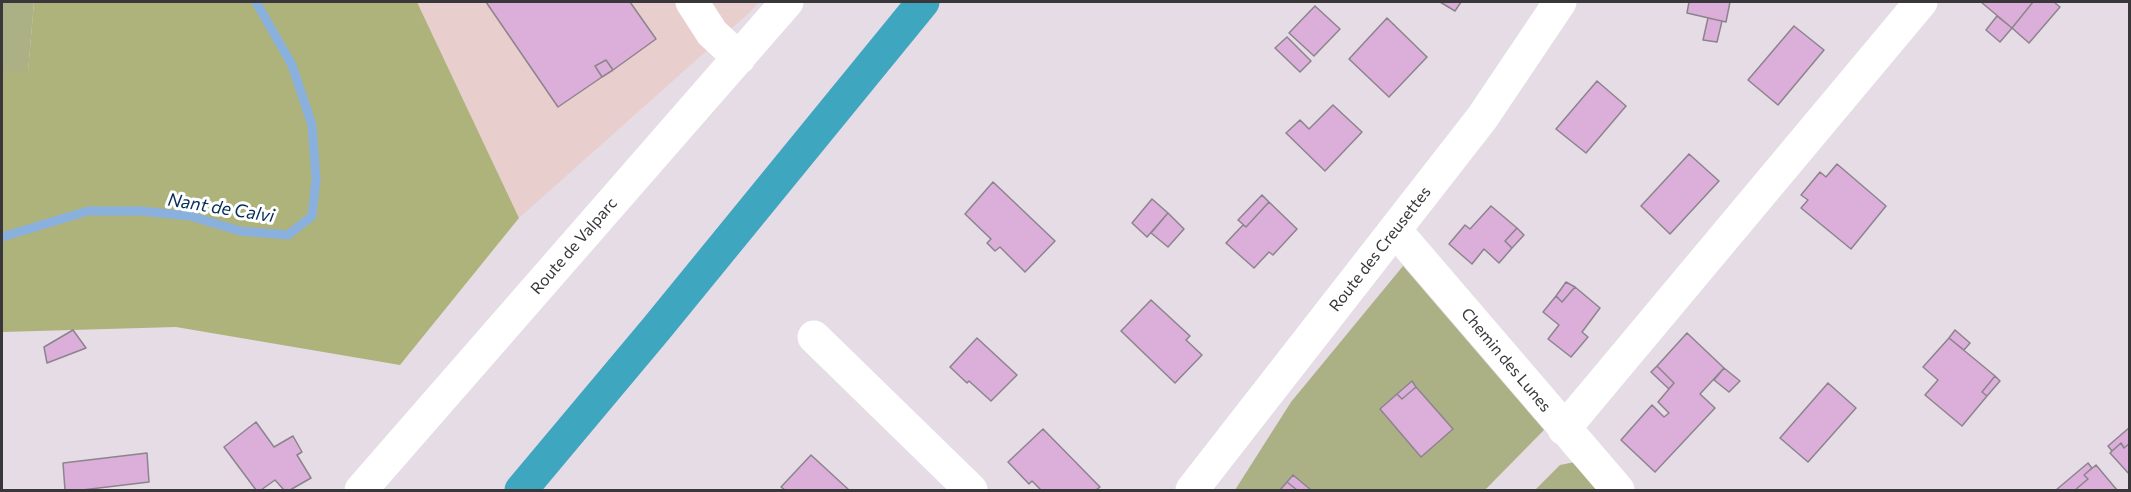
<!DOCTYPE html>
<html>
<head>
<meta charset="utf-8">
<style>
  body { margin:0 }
  #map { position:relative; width:2131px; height:492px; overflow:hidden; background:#e5dce5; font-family:Commissioner,sans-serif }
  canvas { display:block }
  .frame { position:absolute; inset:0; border:3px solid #3a373a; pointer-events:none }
</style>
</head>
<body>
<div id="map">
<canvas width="2131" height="492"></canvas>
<div class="frame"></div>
</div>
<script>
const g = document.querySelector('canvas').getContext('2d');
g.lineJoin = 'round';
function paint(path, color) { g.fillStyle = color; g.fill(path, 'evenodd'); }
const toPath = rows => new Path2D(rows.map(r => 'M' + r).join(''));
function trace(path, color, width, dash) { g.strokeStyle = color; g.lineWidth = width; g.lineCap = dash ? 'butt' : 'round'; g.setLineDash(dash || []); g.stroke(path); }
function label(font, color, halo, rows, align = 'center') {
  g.font = font + ' Commissioner,sans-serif'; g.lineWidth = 6; g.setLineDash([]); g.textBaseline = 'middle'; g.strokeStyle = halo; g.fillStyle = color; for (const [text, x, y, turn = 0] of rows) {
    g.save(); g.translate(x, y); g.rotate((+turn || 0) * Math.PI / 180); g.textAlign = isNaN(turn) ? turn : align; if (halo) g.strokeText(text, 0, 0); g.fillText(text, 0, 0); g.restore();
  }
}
const industrial = toPath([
  [417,2,759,2,749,13,519,218]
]);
const green = toPath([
  [2,2,34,2,28,72,2,71],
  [1403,266,1544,430,1485,490,1235,490,1291,402],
  [1575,462,1602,490,1535,490,1560,465]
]);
const forest = toPath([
  [34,2,417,2,519,218,400,365,176,327,2,332,2,71,28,71]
]);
const stream = toPath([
  [2,237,88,211,140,211,190,216,240,231,288,235,312,216,316,179,312,125,292,65,256,2]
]);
const building = toPath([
  [486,2,630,2,656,39,613,70,606,60,595,66,602,77,558,107,486,2],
  [1440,2,1461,2,1455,11,1440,2],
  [1689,2,1730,2,1726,22,1687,13,1689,2],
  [1981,2,2033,2,2012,28,1981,2],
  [2033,2,2054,2,2060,7,2029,43,2012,28,2033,2],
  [1315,6,1340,29,1314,56,1289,33,1315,6],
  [1997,16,2012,28,2000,42,1986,30,1997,16],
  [1387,18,1427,57,1389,97,1349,59,1387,18],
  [1708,18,1722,21,1717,42,1703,40,1708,18],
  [1794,26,1824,50,1778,105,1748,80,1794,26],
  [1287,37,1311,61,1300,72,1275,48,1287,37],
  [606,60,613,70,602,77,595,66,606,60],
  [1597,81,1626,106,1586,153,1556,129,1597,81],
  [1333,105,1362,132,1325,171,1286,133,1300,120,1309,129,1333,105],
  [1689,154,1719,181,1670,234,1641,206,1689,154],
  [1837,164,1886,206,1851,249,1801,208,1808,200,1801,195,1820,172,1826,177,1837,164],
  [993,182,1055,241,1025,272,1000,247,995,251,987,243,991,239,965,214,993,182],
  [1262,195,1269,202,1246,227,1238,220,1262,195],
  [1152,199,1168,213,1147,237,1132,223,1152,199],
  [1269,202,1297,229,1273,255,1269,252,1254,268,1226,243,1243,225,1246,227,1269,202],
  [1491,206,1517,228,1505,241,1512,248,1499,263,1484,249,1472,264,1449,244,1465,225,1470,229,1491,206],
  [1168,213,1184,229,1168,247,1151,233,1168,213],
  [1517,228,1524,235,1512,248,1505,241,1517,228],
  [1566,282,1575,287,1562,302,1556,296,1566,282],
  [1575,287,1600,308,1582,332,1588,337,1571,357,1548,339,1559,325,1543,312,1556,296,1562,302,1575,287],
  [1151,300,1190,336,1186,340,1202,355,1175,383,1121,331,1151,300],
  [73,330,86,348,47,363,44,347,73,330],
  [1955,330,1970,343,1964,350,1949,338,1955,330],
  [1687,333,1724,368,1700,394,1715,408,1655,472,1621,440,1652,405,1664,417,1669,413,1658,402,1674,383,1657,366,1687,333],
  [977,338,1017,375,991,401,969,381,967,383,950,367,977,338],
  [1949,338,1995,376,1982,392,1987,396,1962,426,1925,395,1938,380,1923,367,1949,338],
  [1657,366,1674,383,1669,389,1651,372,1657,366],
  [1724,368,1740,381,1729,392,1714,380,1724,368],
  [1995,376,2000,381,1987,396,1982,392,1995,376],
  [1412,381,1416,387,1402,399,1397,394,1412,381],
  [1828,383,1856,408,1808,462,1780,438,1828,383],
  [1416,387,1453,429,1421,457,1380,409,1397,394,1402,399,1416,387],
  [256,422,274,447,293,436,302,452,297,455,311,478,290,490,284,490,275,480,261,490,256,490,224,447,256,422],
  [2130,427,2130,443,2124,448,2121,443,2112,451,2108,446,2130,427],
  [1043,429,1100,487,1096,490,1041,490,1032,481,1029,484,1008,462,1043,429],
  [2121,443,2124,448,2130,443,2130,475,2110,453,2121,443],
  [147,453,149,482,82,490,65,490,63,463,147,453],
  [811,455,849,490,785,490,781,487,811,455],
  [2088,463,2092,468,2084,475,2088,479,2075,490,2056,490,2088,463],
  [2096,465,2117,490,2075,490,2088,479,2084,475,2096,465],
  [1293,475,1311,490,1297,490,1287,482,1293,475],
  [1287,482,1297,490,1280,490,1287,482]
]);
const minor = toPath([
  [692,2,712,33,739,58],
  [1395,230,1618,490],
  [814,337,971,490],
  [1564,429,1921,2],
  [361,490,787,2],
  [1192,490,1482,118,1560,2]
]);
const highway = toPath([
  [521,490,656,329,923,2]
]);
const streetNames = [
  ["Route de Valparc",574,246,-49],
  ["Route des Creusettes",1380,249,-52],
  ["Chemin des Lunes",1506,360,50]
];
const waterNames = [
  ["Nant de Calvi",221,208,9]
];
paint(industrial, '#e9cece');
paint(green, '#acb185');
paint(forest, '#aeb37b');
trace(stream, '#8ab1dd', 9);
paint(building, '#dbafda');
trace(building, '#8c848c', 1.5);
trace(minor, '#fff', 33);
trace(highway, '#3fa6bf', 33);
label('16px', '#3a373a', '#fff', streetNames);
label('italic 18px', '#043058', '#fff', waterNames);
</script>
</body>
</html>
